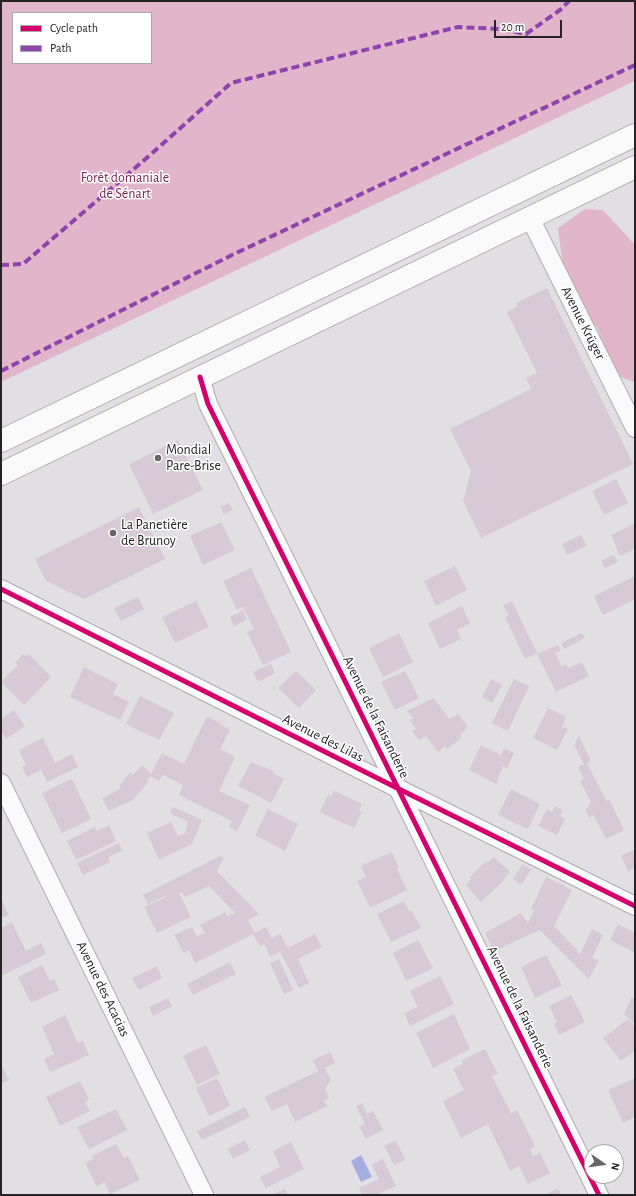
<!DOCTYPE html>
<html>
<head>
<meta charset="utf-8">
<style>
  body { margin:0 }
  #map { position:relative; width:636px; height:1196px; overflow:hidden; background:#e1dfe3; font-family:"Alegreya Sans",sans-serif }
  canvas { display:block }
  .frame { position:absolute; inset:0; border:2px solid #252326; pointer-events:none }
  .legend { position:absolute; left:12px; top:12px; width:140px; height:52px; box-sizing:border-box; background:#fff; border:1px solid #a8a7a8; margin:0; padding:5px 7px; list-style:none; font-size:12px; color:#252326 }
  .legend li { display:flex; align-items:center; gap:8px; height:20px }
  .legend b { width:20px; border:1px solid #a8a7a8 }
  .north { position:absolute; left:584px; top:1144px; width:40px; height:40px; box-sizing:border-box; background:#fff; border:1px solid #a8a7a8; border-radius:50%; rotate:103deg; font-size:11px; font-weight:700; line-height:16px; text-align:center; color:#252326 }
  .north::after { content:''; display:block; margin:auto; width:14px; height:18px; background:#676568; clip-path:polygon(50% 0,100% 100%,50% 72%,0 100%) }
  .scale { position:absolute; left:494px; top:20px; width:68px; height:18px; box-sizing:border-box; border:2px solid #252326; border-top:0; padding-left:5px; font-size:12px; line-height:14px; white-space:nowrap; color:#252326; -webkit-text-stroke:3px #fff; paint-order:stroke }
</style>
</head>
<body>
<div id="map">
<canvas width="636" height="1196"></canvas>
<div class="frame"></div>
<ul class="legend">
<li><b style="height:5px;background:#d6006c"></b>Cycle path</li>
<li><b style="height:5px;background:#8e44ad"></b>Path</li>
</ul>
<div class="north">N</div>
<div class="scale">20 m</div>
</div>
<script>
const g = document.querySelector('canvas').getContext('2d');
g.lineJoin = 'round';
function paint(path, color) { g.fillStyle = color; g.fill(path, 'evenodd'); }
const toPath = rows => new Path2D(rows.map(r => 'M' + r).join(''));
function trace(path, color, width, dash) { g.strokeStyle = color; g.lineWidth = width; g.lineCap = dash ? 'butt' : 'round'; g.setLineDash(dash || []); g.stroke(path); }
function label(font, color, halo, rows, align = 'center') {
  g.font = font + ' "Alegreya Sans",sans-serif'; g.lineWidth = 3; g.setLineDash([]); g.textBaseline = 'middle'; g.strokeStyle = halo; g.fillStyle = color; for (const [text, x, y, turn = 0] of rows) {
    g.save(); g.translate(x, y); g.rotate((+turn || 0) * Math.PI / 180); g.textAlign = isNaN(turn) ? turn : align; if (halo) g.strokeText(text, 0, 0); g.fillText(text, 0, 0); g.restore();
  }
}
const forest = toPath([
  [1,1,635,1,635,81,1,382],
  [13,13,151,13,151,63,13,63],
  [585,209,603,210,635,245,635,382,617,376,597,327,568,306,558,228]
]);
const water = toPath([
  [361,1155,372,1177,361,1182,351,1161]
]);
const building = toPath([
  [547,288,633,464,481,538,463,501,471,471,450,429,531,389,526,378,537,373,507,312,518,306,516,303],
  [178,440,203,490,153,514,129,464],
  [616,479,628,503,604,515,592,491],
  [229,503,233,510,224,514,220,507],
  [139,507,165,559,84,599,46,581,35,559],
  [221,522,235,550,203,565,190,536],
  [635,523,635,549,620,556,611,535],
  [581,535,587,546,567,555,562,544],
  [614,555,618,562,605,568,601,561],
  [455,566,467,590,436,606,424,581],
  [251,568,291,652,263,665,247,632,254,629,243,607,237,610,223,581],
  [635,576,635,599,603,615,594,596],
  [138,597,144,609,121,621,114,608],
  [196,601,209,627,175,643,162,617],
  [512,601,537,653,525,659,505,617,509,616,503,605],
  [462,606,470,623,457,630,461,639,440,649,428,623],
  [243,610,247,619,234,627,230,617],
  [399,633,413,662,383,677,369,648],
  [582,633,585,638,564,649,561,643],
  [558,645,561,650,555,653,561,666,566,664,568,668,582,662,589,676,556,692,537,654],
  [23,654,26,656,29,654,51,677,24,705,1,682,18,665,15,663],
  [271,664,275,673,258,682,253,672],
  [84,667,118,684,113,694,129,702,120,720,70,697],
  [296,671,316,690,299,708,278,688],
  [405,671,419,698,395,710,381,682],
  [491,679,502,685,492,703,482,697],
  [514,679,529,686,508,731,492,723],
  [140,696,174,713,159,740,126,724],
  [434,698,449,719,458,714,467,725,465,731,460,735,462,738,447,749,445,746,438,752,426,736,419,740,412,731,416,729,410,720,413,718,407,711],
  [548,708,566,717,562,727,568,729,557,750,533,738],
  [14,710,25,726,6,739,1,732,1,719],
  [207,716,220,723,220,724,230,730,220,749,235,757,219,791,250,805,237,831,229,827,232,821,179,795,183,785,163,775,159,781,150,776,145,786,133,800,109,811,102,799,121,788,119,786,130,773,133,775,142,765,151,774,162,753,184,764],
  [579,736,591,761,587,763,593,775,607,802,609,799,624,830,606,839,593,814,590,818,585,811,591,802,580,781,584,779,578,767,584,764,574,745],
  [43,738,55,763,72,754,78,767,47,782,41,770,27,777,22,767,26,765,19,750],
  [481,745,501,755,504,748,514,753,507,768,503,766,496,784,469,770],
  [251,762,274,771,273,773,284,779,271,803,238,786],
  [72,779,91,819,62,833,42,793],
  [511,789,540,804,528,829,498,815],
  [334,791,362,804,359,811,362,812,354,828,320,812,328,795,331,797],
  [555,806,563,810,560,816,565,819,557,835,538,826,547,809,552,812],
  [173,807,202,820,192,844,159,860,147,833,171,822,178,836,185,833,188,822,170,813],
  [268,809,298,824,285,851,255,835],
  [109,825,116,841,76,860,67,841,95,827,97,831],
  [119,843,122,851,108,857,110,862,83,875,77,863],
  [635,849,635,868,628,871,621,856],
  [392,852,399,868,397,869,407,890,370,908,357,881,366,877,361,866],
  [220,856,224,857,217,871,259,914,248,920,255,933,266,927,272,938,280,934,288,948,315,934,322,947,298,959,309,983,299,988,280,952,270,957,264,944,260,946,253,934,195,963,189,950,184,953,174,935,192,927,197,936,205,933,200,925,225,912,227,916,235,913,209,886,185,897,182,892,179,893,191,917,157,933,144,907,166,897,165,896,148,904,143,895],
  [494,857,510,872,504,879,505,879,481,902,466,885,471,879,469,878,486,861,488,862],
  [522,865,531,869,521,885,513,879],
  [546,877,572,890,554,926,577,950,577,952,580,954,592,929,603,935,592,958,599,960,589,979,540,930,494,951,485,933,521,913,528,923,534,911,531,909],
  [1,899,9,915,1,918],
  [404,901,409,911,411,910,421,928,391,942,377,914],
  [12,922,26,951,41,943,46,954,1,976,1,928],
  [618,924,635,933,635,953,610,940],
  [418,940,433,968,406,981,393,953],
  [546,955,562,985,535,998,521,967],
  [279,959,293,990,284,994,270,963],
  [230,962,236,974,193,995,187,984],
  [42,965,50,981,54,979,59,990,31,1003,18,977],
  [157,966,162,978,139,990,132,978],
  [440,976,454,1004,410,1026,404,1013,418,1007,410,991],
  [571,995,585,1022,559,1035,554,1024,557,1022,549,1006],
  [168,998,172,1006,153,1016,149,1007],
  [631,998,635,999,635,1025,624,1014],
  [454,1014,470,1049,433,1068,416,1033],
  [65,1015,78,1043,83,1041,89,1055,50,1072,44,1059,54,1054,42,1027],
  [628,1019,635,1027,635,1051,621,1061,603,1038],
  [206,1045,220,1074,197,1085,183,1056],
  [485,1049,498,1074,492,1076,511,1113,517,1110,535,1146,530,1149,533,1156,540,1153,550,1173,528,1184,519,1166,510,1171,488,1124,461,1138,443,1101,464,1090,453,1069,463,1064,461,1061],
  [330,1052,335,1063,325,1068,331,1080,325,1089,329,1098,324,1101,327,1106,295,1122,287,1104,272,1111,264,1097,318,1071,313,1060],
  [1,1064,9,1080,1,1084],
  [217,1078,230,1106,209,1116,196,1088],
  [635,1078,635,1117,623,1123,608,1090],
  [80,1081,89,1099,85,1102,90,1111,60,1126,46,1097],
  [362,1103,367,1114,373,1111,383,1130,366,1139,359,1127,365,1124,356,1106],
  [245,1107,250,1117,202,1140,197,1131],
  [116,1109,127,1130,89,1149,77,1127],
  [245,1140,250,1150,233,1159,228,1149],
  [396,1140,405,1160,394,1165,384,1146],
  [291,1142,304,1169,266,1188,260,1177,280,1167,273,1151],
  [116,1144,124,1158,128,1156,140,1180,110,1194,104,1182,97,1187,85,1163,94,1159,92,1156],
  [383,1159,396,1186,376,1195,362,1195,359,1188,379,1179,372,1165],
  [558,1188,561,1195,546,1195],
  [285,1189,288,1195,271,1195]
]);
const street = toPath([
  [530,218,635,428],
  [200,377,208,404,599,1195],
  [1,589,399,789,635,906],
  [1,783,204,1195]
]);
const primary = toPath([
  [1,441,635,135],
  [1,474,635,167]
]);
const quiet = toPath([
  [1,265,23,264,149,156,231,83,458,27,501,29,526,34,560,10,569,1],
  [1,371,234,254,635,65]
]);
const cycleway = toPath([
  [200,377,208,404,599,1195],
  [1,589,399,789,635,906]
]);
const markers = [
  [158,458,4,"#676568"],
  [113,533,4,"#676568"]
];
const parkNames = [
  ["Forêt domaniale",125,178],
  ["de Sénart",125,194]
];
const streetNames = [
  ["Avenue Krüger",583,323,63],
  ["Avenue de la Faisanderie",376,717,64],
  ["Avenue des Lilas",323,738,27],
  ["Avenue des Acacias",103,989,64],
  ["Avenue de la Faisanderie",520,1007,64]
];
const poiNames = [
  ["Mondial",166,450],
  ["Pare-Brise",166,466],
  ["La Panetière",121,525],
  ["de Brunoy",121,541]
];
paint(forest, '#e2b6ca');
paint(water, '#a6aee0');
paint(building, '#d7cad6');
trace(street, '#acabae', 20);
trace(primary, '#acabae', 24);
trace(street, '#fafafb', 18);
trace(primary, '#fafafb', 22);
trace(quiet, '#8e44ad', 4, [8, 4]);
trace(cycleway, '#d6006c', 5);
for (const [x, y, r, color] of markers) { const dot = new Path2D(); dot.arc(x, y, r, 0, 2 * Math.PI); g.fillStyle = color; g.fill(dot); trace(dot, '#fff', 1.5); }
label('14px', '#7e2453', '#fff', parkNames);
label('14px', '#252326', '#fff', streetNames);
label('14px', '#252326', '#fff', poiNames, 'left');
</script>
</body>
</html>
